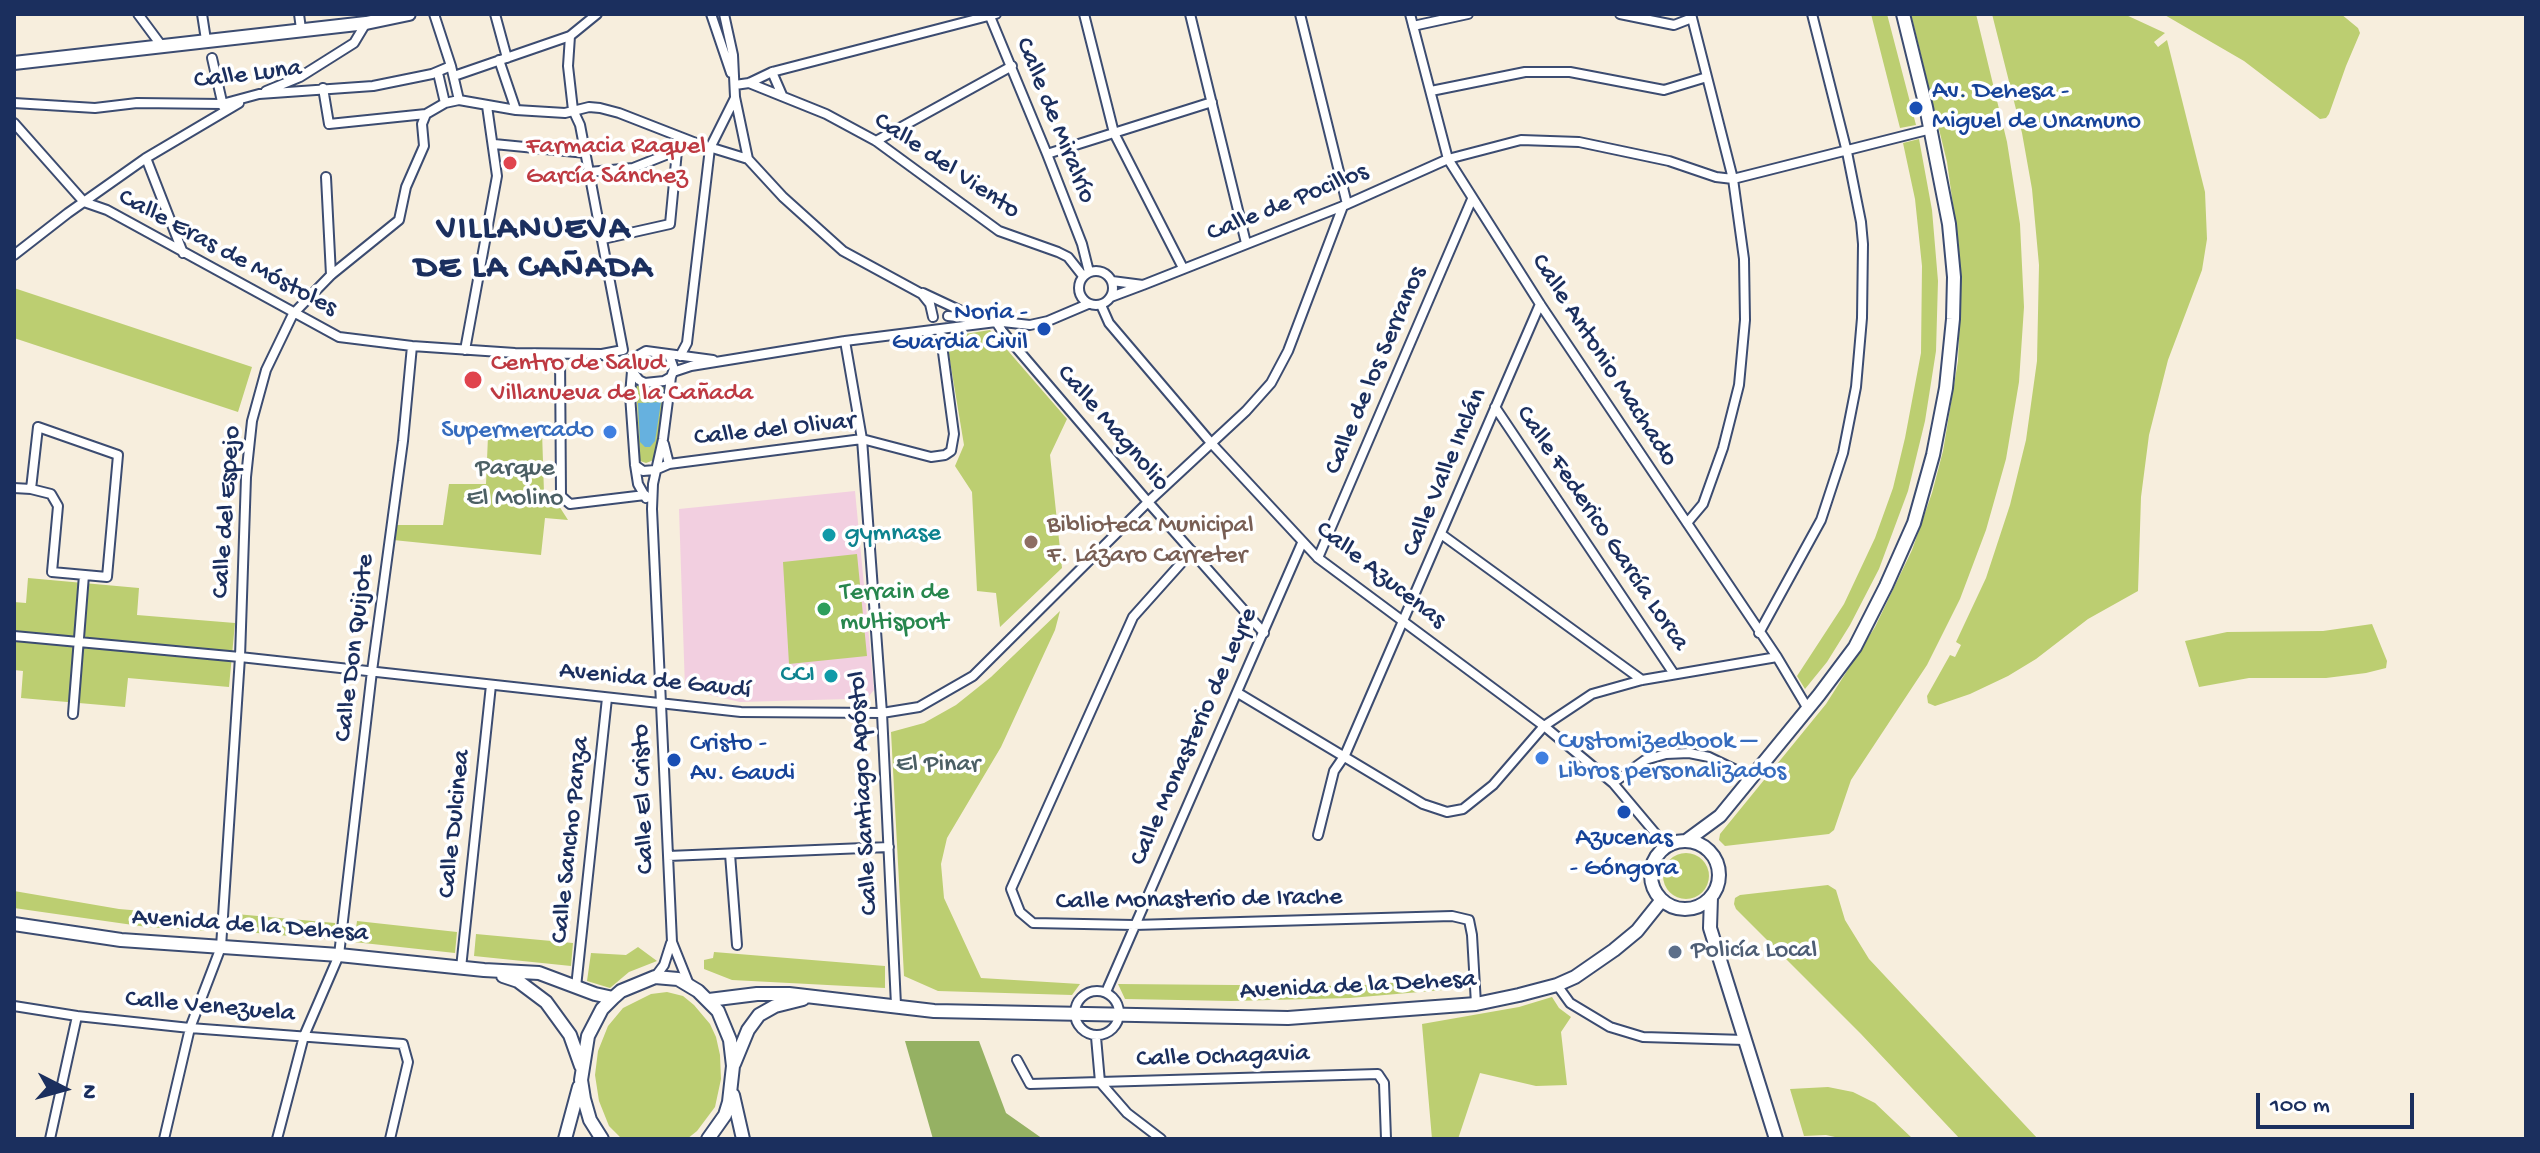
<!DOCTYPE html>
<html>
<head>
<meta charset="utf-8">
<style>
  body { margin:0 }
  #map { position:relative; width:2540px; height:1153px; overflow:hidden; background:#f7eedd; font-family:"Gochi Hand",sans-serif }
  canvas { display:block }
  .frame { position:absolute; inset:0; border:16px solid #1b2f5e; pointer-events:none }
  .north { position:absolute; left:24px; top:1049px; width:80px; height:80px; -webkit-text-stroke:6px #fff; paint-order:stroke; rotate:96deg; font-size:22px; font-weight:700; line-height:32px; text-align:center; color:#1b2f5e }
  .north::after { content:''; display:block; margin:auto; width:28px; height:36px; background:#1b2f5e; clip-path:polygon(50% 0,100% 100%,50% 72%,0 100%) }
  .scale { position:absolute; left:2256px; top:1093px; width:158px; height:36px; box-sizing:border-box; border:4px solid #1b2f5e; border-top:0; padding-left:10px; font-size:24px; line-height:28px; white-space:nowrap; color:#1b2f5e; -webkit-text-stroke:6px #fff; paint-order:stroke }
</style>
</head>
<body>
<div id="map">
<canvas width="2540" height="1153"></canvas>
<div class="frame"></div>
<div class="north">N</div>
<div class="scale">100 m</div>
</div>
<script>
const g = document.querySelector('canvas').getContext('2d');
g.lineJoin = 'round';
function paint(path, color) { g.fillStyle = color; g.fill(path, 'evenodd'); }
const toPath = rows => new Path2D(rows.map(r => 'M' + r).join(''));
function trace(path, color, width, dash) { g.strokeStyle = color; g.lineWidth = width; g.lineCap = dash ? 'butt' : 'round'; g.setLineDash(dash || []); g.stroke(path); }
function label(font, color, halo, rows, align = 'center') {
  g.font = font + ' "Gochi Hand",sans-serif'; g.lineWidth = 7; g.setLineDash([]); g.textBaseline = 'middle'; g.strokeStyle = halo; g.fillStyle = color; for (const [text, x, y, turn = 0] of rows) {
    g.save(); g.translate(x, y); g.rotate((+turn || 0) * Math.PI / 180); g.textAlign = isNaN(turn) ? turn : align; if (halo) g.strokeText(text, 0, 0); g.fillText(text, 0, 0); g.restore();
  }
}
const built = toPath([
  [855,491,874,690,869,696,848,699,740,702,685,689,679,509]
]);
const green = toPath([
  [1871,14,1887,14,1916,125,1900,128],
  [1911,14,1976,14,2007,142,2020,224,2024,307,2019,382,2006,459,1986,530,1960,599,1927,665,1851,780,1834,830,1829,834,1725,846,1719,840,1720,834,1826,704,1875,627,1912,550,1932,493,1943,451,1958,361,1960,310,1959,248,1947,162],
  [1992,14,2124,14,2165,33,2154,42,2158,47,2167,40,2205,192,2207,239,2202,270,2168,360,2149,435,2141,497,2138,591,2088,619,2036,659,2008,676,1970,694,1935,706,1928,703,1927,696,1950,655,1955,657,1961,645,1956,642,1986,578,2010,505,2026,440,2037,361,2039,265,2032,189,2022,133],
  [2163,14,2341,14,2358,28,2360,33,2346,66,2329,114,2326,118,2320,119,2244,61],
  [1919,139,1932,210,1938,281,1936,351,1925,421,1908,491,1879,569,1850,625,1827,662,1805,689,1797,676,1844,604,1875,538,1893,488,1905,438,1921,353,1922,266,1915,199,1903,143],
  [14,288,252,367,238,412,14,338],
  [990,330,1067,419,1050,455,1062,568,1000,627,996,593,977,591,972,492,955,466,964,445,946,337],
  [636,384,650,388,666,386,654,460,646,463,640,461],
  [542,431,544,493,552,495,568,520,545,518,541,555,393,540,395,525,443,525,449,484,486,484,488,436],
  [857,554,867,656,789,664,783,562],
  [28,578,139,588,137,615,235,623,229,687,128,678,125,707,21,698,23,671,14,670,14,602,26,603],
  [1060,611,1055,630,1001,747,947,838,941,864,944,898,981,978,1080,984,1072,995,938,991,904,976,891,732,924,723,956,705,991,677],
  [2372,624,2387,661,2386,668,2366,673,2326,678,2249,678,2199,687,2185,641,2227,632,2323,631],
  '1663 876a23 23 0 1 1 46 0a23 23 0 1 1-46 0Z',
  [1828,885,1836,890,1845,920,1869,959,2038,1139,1960,1139,1861,1034,1736,909,1734,904,1735,898,1740,895],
  [14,891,119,909,212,917,211,931,147,927,14,908],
  [236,914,335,923,334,940,235,931],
  [357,921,457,932,455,953,354,942],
  [476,934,573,943,571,966,474,956],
  [638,947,657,961,629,972,610,988,587,981,591,953,626,955],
  [714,952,885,966,885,988,732,980,704,969,704,960,713,958],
  [1467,977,1466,988,1350,998,1231,1001,1125,999,1118,984,1351,986],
  [667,992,683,996,694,1005,710,1024,716,1037,720,1055,721,1079,715,1107,697,1131,687,1139,622,1139,609,1126,599,1101,595,1075,598,1051,608,1026,623,1008,651,994],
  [1552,997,1559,1008,1571,1017,1561,1032,1567,1085,1536,1086,1480,1073,1458,1139,1432,1139,1422,1024,1519,1007],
  [1828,1087,1853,1092,1875,1103,1913,1139,1844,1139,1826,1135,1804,1136,1790,1089]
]);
const forest = toPath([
  [905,1041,979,1041,1006,1113,1043,1139,933,1139]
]);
const water = toPath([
  [661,402,655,441,650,447,645,447,640,442,638,403]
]);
const street = toPath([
  [138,14,161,45],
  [202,14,206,40],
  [299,14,301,29],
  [434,14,451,66],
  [495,14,507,58],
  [711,14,731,73],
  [724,14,733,55,735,97,748,159,783,197,843,251,922,294,930,304,933,317],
  [989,14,1047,154,1082,244,1089,272],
  [1084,14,1114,133,1183,268],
  [1190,14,1246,243],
  [1300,14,1347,204],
  [1410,14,1448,159,1540,304,1777,657,1808,709],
  [1620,14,1674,25,1692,18],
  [1413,26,1468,14],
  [570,36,568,66,573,110,580,125,623,350],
  [212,58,223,106],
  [499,60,516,110],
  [772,72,782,95],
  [454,76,570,36,597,14],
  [749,83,826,114,876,141,999,231,1058,252,1068,257,1083,276],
  [735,85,749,83,772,72,996,14],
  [323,88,329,124,426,114],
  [266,91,300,77,354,43,366,23],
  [1431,91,1525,72,1570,72,1664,90,1707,77],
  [459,100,516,110,565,113,589,107,600,108,619,113,696,143],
  [14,103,95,108,137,103,222,104,259,94,373,86,432,74,451,66,459,100,445,103,438,73],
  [14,123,84,202,107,210,339,337,412,346,515,353,602,354,623,350],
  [876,141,1012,66],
  [494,144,586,153],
  [1047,154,1212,102],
  [146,158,183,253],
  [589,172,633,168,696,143,748,159],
  [326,177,331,275],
  [603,239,670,224,677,151],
  [14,255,68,213,146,158,239,103],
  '1079 288a17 17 0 1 1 34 0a17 17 0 1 1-34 0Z',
  [1143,285,1343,206,1448,159,1521,140,1579,142,1669,161,1716,177,1733,179,1931,129],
  [923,293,972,316],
  [1111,297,1143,285,1112,281],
  [1101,305,1109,323,1212,444,1318,558,1544,726,1613,783,1666,846],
  [948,316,1030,325,1048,321,1088,304],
  [996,322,1002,331,1148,502,1264,633],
  [845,341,862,439,882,713,896,1005],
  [465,350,497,176,487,106],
  [560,354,561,496,570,504,645,495],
  [603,355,630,365],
  [669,355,674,369,671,377,664,381,645,383,639,380,632,371,632,359,646,351,713,360],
  [680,356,687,343,710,148,735,98],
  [632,371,630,395,635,465,638,484,646,498],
  [673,372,691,366,845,341,996,322],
  [671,377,663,439,653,484,652,509,672,942,688,982],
  [1495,407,1674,674],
  [38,427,118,455,107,577,52,572,58,506,51,494,31,489,38,427],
  [669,464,862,439,931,457,945,455,951,451,954,434,940,330],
  [635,465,643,471,655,470,669,464,664,444],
  [14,488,31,489],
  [1687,523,1703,504,1723,448,1739,385,1745,320,1744,259,1733,179,1691,14],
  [1441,534,1642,680],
  [1192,551,1133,617,1011,889,1020,912,1033,923,1134,925,1452,916,1469,920,1472,935,1476,1004],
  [1318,558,1472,199],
  [1759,633,1821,520,1843,453,1856,387,1862,318,1863,244,1861,222,1847,152,1812,14],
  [14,636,240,657,741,712,882,713,919,707,973,676,1148,502,1246,411,1271,383,1288,351,1343,206],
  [1238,693,1423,804,1447,812,1463,809,1493,785,1544,726,1592,694,1642,680,1777,657],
  [73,714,84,575],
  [1613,783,1645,760,1666,754,1689,753,1709,757,1734,769,1749,780],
  [1318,835,1334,771,1345,755,1540,304],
  [730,854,737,945],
  [668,856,889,847],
  [461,968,491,685],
  [655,977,664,965,671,943],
  [1557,985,1570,1003,1610,1027,1643,1037,1745,1040],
  [576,987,607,698],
  '1075 1013a22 22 0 1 1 44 0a22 22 0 1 1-44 0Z',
  [1106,992,1302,543],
  [14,1006,77,1016,190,1028,403,1044,408,1062,390,1139],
  [1096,1037,1100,1082,1127,1113,1161,1139],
  [1017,1060,1030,1084,1378,1074,1384,1083,1386,1139],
  [50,1139,77,1016],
  [164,1139,190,1028,221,947,240,657,246,477,252,421,266,370,293,314,331,275,399,220,406,187,424,146,422,124,426,114,445,103],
  [277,1139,304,1036,339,955,372,671,403,441,412,346]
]);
const secondary = toPath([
  [14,63,366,23,409,14],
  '1651 875a34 34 0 1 1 68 0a34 34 0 1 1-68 0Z',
  [1686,841,1720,816,1819,695,1855,647,1886,586,1914,523,1933,455,1946,388,1953,319,1954,277,1949,224,1926,107,1903,14],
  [1711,897,1710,928,1776,1139],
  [14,924,121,940,339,955,484,970,539,973,595,994,613,998],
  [503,976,518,981,546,1002,570,1035,581,1066],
  [709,1000,757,994,789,994,934,1011,1288,1018,1476,1004,1519,995,1557,985,1575,977,1614,950,1637,931,1661,901],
  [734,1064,748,1030,759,1015,775,1006,803,999],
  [733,1095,743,1139],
  [565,1139,579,1087],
  [602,1139,590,1120,584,1099,581,1080,588,1036,602,1009,613,998,621,991,655,977,678,979,698,991,718,1011,730,1040,733,1066,729,1102,725,1115,708,1139]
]);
const markers = [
  [1916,108,8,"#1a4fb4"],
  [510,163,8,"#e0444e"],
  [1044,329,8,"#1a4fb4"],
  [473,380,10,"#e0444e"],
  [610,432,8,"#3f7fe0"],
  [829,535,8,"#0f9aa8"],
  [1031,542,8,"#8d6e63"],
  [824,609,8,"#2e9e5b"],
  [831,676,8,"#0f9aa8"],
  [1542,758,8,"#3f7fe0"],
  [674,760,8,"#1a4fb4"],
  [1624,812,8,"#1a4fb4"],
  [1675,952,8,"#5c6f8a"]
];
const streetNames = [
  ["Calle Luna",248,76,-7],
  ["Calle de Miralrío",1054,121,68],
  ["Calle del Viento",946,167,34],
  ["Calle de Pocillos",1288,204,-22],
  ["Calle Eras de Móstoles",227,254,28],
  ["Calle Antonio Machado",1603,361,57],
  ["Calle de los Serranos",1377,371,-67],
  ["Calle Magnolio",1112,429,49],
  ["Calle del Olivar",775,431,-6],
  ["Calle Valle Inclán",1446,473,-67],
  ["Calle del Espejo",228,512,-86],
  ["Calle Federico García Lorca",1601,529,56],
  ["Calle Azucenas",1380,576,38],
  ["Calle Don Quijote",356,648,-83],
  ["Avenida de Gaudí",655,682,6],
  ["Calle Monasterio de Leyre",1195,737,-66],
  ["Calle Santiago Apóstol",865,793,-93],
  ["Calle El Cristo",645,799,-92],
  ["Calle Dulcinea",456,824,-84],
  ["Calle Sancho Panza",572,840,-84],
  ["Calle Monasterio de Irache",1199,901,-1],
  ["Avenida de la Dehesa",250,927,4],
  ["Avenida de la Dehesa",1358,987,-3],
  ["Calle Venezuela",210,1008,5],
  ["Calle Ochagavia",1223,1058,-2]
];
const transitNames = [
  ["Av. Dehesa -",1932,93],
  ["Miguel de Unamuno",1932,123],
  ["Noria -",1028,314,"right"],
  ["Guardia Civil",1028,344,"right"],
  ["Cristo -",690,745],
  ["Av. Gaudi",690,775],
  ["Azucenas",1624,840,"center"],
  ["- Góngora",1624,870,"center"]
];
const healthNames = [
  ["Farmacia Raquel",526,148],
  ["García Sánchez",526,178],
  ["Centro de Salud",491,365],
  ["Villanueva de la Cañada",491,395]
];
const shopNames = [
  ["Supermercado",594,432],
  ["Customizedbook –",1558,743,"left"],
  ["Libros personalizados",1558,773,"left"]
];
const parkNames = [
  ["Parque",515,470],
  ["El Molino",515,500],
  ["El Pinar",938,766]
];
const educationNames = [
  ["Biblioteca Municipal",1047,527],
  ["F. Lázaro Carreter",1047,557]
];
const cultureNames = [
  ["gymnase",845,535],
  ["CCI",815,676,"right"]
];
const leisureNames = [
  ["Terrain de",840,594],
  ["multisport",840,624]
];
const serviceNames = [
  ["Policía Local",1691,952]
];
const districtNames = [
  ["VILLANUEVA",534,231],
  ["DE LA CAÑADA",534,270]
];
paint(built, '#f2cfe0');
paint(green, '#bcce71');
paint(forest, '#95b163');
paint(water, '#66b1df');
trace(street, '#3c4c71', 12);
trace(secondary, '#3c4c71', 16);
trace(street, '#fff', 8);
trace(secondary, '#fff', 12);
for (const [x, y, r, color] of markers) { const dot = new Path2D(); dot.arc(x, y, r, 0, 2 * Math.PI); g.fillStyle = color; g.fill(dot); trace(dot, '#fff', 3); }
label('26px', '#1b2f5e', '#fff', streetNames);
label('26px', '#164399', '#fff', transitNames, 'left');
label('26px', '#be3a42', '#fff', healthNames, 'left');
label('26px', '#366cbe', '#fff', shopNames, 'right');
label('26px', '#4b5f64', '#fff', parkNames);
label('26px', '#785e54', '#fff', educationNames, 'left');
label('26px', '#0d838f', '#fff', cultureNames, 'left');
label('26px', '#27864d', '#fff', leisureNames, 'left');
label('26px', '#4e5e75', '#fff', serviceNames, 'left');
g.letterSpacing = '2px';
label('bold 34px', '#1b2f5e', '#fff', districtNames);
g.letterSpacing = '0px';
</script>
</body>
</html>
